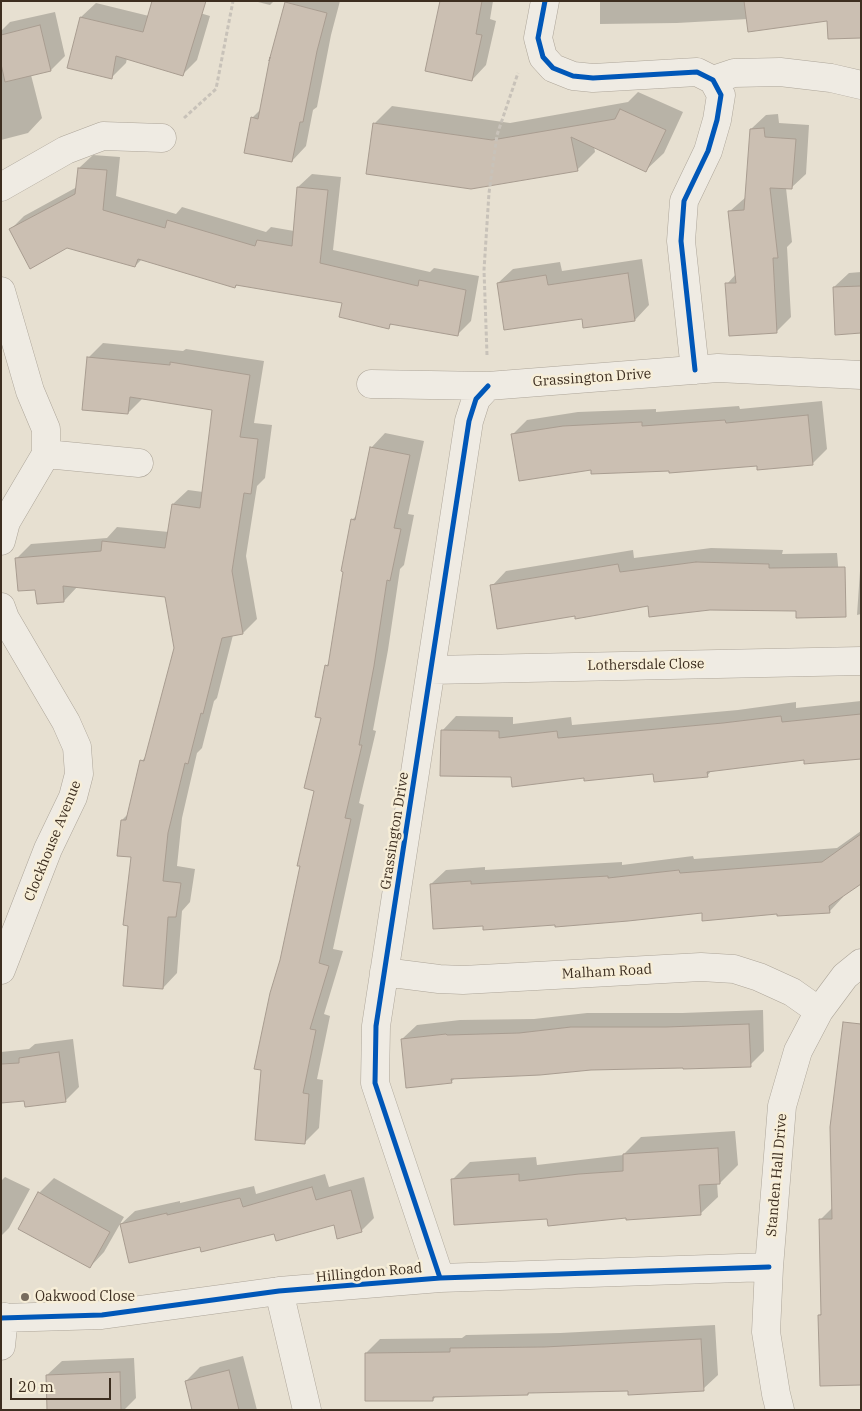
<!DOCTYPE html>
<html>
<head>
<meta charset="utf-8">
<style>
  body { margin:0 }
  #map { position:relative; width:862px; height:1411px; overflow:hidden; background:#e7e0d1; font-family:"IBM Plex Serif",serif }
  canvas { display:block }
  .frame { position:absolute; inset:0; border:2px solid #3d2e20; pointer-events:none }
  .scale { position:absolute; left:10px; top:1378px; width:101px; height:22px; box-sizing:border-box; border:2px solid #3d2e20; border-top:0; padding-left:6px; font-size:15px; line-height:18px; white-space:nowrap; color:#3d2e20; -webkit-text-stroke:4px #f7eed8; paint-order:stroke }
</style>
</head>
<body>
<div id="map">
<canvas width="862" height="1411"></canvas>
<div class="frame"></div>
<div class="scale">20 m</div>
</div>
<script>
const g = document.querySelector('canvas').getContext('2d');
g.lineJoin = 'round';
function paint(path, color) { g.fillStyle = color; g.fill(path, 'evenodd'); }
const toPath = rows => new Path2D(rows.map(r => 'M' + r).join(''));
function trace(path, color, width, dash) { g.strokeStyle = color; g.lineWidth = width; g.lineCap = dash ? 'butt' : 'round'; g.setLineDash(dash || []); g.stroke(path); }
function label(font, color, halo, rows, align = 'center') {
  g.font = font + ' "IBM Plex Serif",serif'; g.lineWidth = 5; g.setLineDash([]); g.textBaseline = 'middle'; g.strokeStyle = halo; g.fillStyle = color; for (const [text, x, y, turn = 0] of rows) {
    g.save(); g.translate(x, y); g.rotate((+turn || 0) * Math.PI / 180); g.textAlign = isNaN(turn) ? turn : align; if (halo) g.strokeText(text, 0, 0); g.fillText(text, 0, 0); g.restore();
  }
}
const shadow = toPath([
  [254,1,274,1,270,5],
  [287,1,340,1,331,35,317,107,313,110,306,146,292,161,252,118,261,109],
  [442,1,493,1,490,19,496,21,486,65,472,80],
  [600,1,861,1,828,20,748,19,677,23,600,24],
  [163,2,210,16,197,60,182,75,127,58,126,63,111,78,69,67,81,17,96,3,149,16],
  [55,12,65,56,51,70,31,75,42,118,28,133,1,140,1,31,10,22],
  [638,92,683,112,664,153,646,170,594,146,595,152,577,170,375,123,392,106,510,123,628,102],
  [778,114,779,123,809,125,806,174,791,188,786,188,792,242,787,247,791,317,776,332,727,284,736,274,730,211,746,197,751,129,766,115],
  [93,155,120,157,116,196,176,214,182,207,266,232,271,227,294,231,298,187,312,174,341,177,333,250,430,272,434,268,479,276,471,321,457,335,393,323,388,327,344,302,238,284,235,287,142,259,135,266,10,230,24,216,77,187,79,168],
  [642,259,649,305,635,320,583,318,498,283,513,269,560,262,562,271],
  [861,272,861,332,834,287,849,273],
  [103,343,183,351,186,349,264,361,254,423,272,425,265,478,257,486,246,556,257,619,243,633,233,635,217,698,214,701,202,748,197,753,182,818,177,866,195,869,190,902,182,911,177,973,163,988,133,856,122,820,129,813,142,761,146,756,175,648,166,596,78,586,64,601,37,588,17,558,31,544,107,538,117,527,169,532,173,504,188,490,203,492,214,409,142,399,128,413,88,358],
  [822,401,827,449,812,464,758,464,670,470,592,468,513,434,527,420,578,412,656,409,656,412,739,406,740,409],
  [385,433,424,441,408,514,414,515,404,565,400,569,388,650,373,730,376,731,359,803,364,805,333,949,343,951,324,1014,330,1016,317,1079,323,1080,319,1128,305,1142,281,960,302,866,315,790,326,666,330,662,352,520,357,515,371,448],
  [711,548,783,550,782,554,837,553,841,601,797,610,649,604,576,615,492,586,506,571,633,550,634,558],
  [861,570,861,614,857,615,860,571],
  [861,701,861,758,805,759,712,770,707,776,654,772,585,777,512,775,442,731,456,716,513,717,513,724,571,717,572,725,738,710,796,702,796,708],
  [861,831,861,882,843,895,843,897,829,912,703,911,484,924,431,884,446,870,485,867,485,870,622,862,622,865,693,856,694,859,837,848],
  [763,1010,764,1051,750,1065,591,1069,456,1077,451,1082,402,1039,417,1025,460,1020,534,1019,587,1013,682,1013],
  [73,1039,79,1087,65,1101,25,1100,1,1102,1,1052,29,1049,35,1044],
  [735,1131,738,1165,720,1183,717,1183,718,1197,700,1214,548,1217,452,1180,470,1162,536,1157,537,1165,623,1155,641,1137],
  [325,1174,329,1187,364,1177,374,1218,361,1231,334,1223,201,1246,121,1224,135,1211,180,1201,180,1203,254,1186,256,1194],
  [5,1177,30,1189,9,1228,1,1236,1,1181],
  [54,1178,124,1217,104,1252,90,1267,39,1193],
  [833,1207,861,1384,819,1315,822,1313,820,1220],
  [715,1325,718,1375,703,1389,629,1389,530,1392,528,1394,437,1395,433,1400,366,1353,380,1339,462,1338,466,1335,560,1333],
  [243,1356,257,1410,193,1410,186,1381,200,1367],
  [134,1358,136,1398,124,1410,48,1410,47,1375,62,1361]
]);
const building = toPath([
  [152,1,206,1,183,76,116,56,112,79,67,68,80,17,143,32,152,1],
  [440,1,482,1,476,34,482,35,472,81,425,71,440,1],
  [744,1,861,1,861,38,828,39,827,21,748,32,744,1],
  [285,2,327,13,317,51,303,122,300,122,292,162,244,153,251,117,258,119,270,57,269,61,285,2],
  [40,25,51,71,5,82,1,64,1,35,40,25],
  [620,109,666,130,646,172,571,137,578,171,471,189,366,174,373,123,492,140,615,119,620,109],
  [764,128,765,137,796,139,792,189,770,188,778,258,773,258,777,333,729,336,725,283,736,283,728,211,744,210,750,129,764,128],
  [78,168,107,170,103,210,165,228,167,220,255,246,257,240,292,246,297,187,328,190,320,263,418,286,419,280,466,290,458,336,390,324,389,329,339,317,342,303,236,285,235,288,138,259,135,267,67,248,30,269,9,229,75,194,78,168],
  [628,273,635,321,583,328,582,319,504,330,497,283,546,275,548,285,628,273],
  [861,286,861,333,835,335,833,287,861,286],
  [87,357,170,365,170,362,250,375,240,437,258,439,251,494,244,493,232,571,243,634,222,638,203,714,201,713,188,764,185,763,168,833,163,881,181,883,176,917,168,917,163,989,123,986,128,926,123,925,131,857,117,856,121,820,126,820,140,760,144,761,174,648,165,597,63,586,64,602,37,604,35,590,18,591,15,558,101,551,102,541,165,548,172,504,200,508,212,410,130,397,128,414,82,410,87,357],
  [808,415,813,465,757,470,757,466,669,473,669,471,591,474,591,470,519,481,511,434,563,426,642,422,642,426,725,420,726,423,808,415],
  [370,447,410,455,394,528,401,529,390,581,387,580,374,666,359,745,362,745,345,818,351,819,319,963,329,966,310,1029,316,1030,303,1093,309,1094,305,1144,255,1140,261,1070,254,1069,270,993,280,960,300,866,297,866,314,791,304,788,321,718,315,717,325,665,328,666,343,572,341,571,351,519,355,520,370,447],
  [696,562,769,564,769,568,845,567,846,617,796,618,796,611,710,610,649,617,648,606,575,619,575,616,497,629,490,585,618,564,620,572,696,562],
  [861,714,861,759,804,764,804,760,707,772,708,777,654,782,653,774,584,781,584,778,512,787,511,777,440,776,441,730,499,731,499,738,557,731,558,738,723,723,781,716,782,722,861,714],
  [861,834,861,884,829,906,830,913,777,916,777,914,702,921,702,913,628,921,555,927,555,925,483,930,483,926,433,929,430,884,471,881,471,884,608,876,608,878,679,870,680,873,822,862,861,834],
  [843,1022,861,1024,861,1385,820,1386,818,1315,821,1315,819,1219,832,1219,830,1127,843,1022],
  [749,1024,751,1067,683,1069,683,1068,591,1070,540,1075,451,1079,452,1083,406,1088,401,1039,446,1034,447,1035,519,1033,571,1027,666,1027,749,1024],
  [59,1052,66,1102,25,1107,24,1101,1,1103,1,1064,19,1063,19,1058,59,1052],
  [718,1148,720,1184,699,1185,701,1215,626,1220,626,1218,548,1226,547,1219,454,1225,451,1179,519,1174,519,1181,579,1174,623,1171,623,1154,718,1148],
  [312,1187,316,1200,351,1190,362,1232,337,1239,334,1225,276,1241,274,1234,201,1252,200,1247,129,1263,120,1224,167,1213,167,1215,240,1198,243,1207,312,1187],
  [38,1192,110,1232,90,1268,18,1229,38,1192],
  [701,1339,704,1391,628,1395,628,1391,528,1393,528,1395,433,1397,433,1401,365,1401,365,1353,450,1352,450,1348,544,1347,701,1339],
  [229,1370,239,1410,192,1410,185,1381,229,1370],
  [120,1372,121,1410,47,1410,46,1375,120,1372]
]);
const path = toPath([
  [184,118,216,89,233,1],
  [487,355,484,270,489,193,497,135,518,73]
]);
const minor = toPath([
  [545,1,538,38,543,57,553,68,573,76,593,78,697,72,713,80,721,95,717,120,708,151,684,201,681,241,695,370],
  [713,80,734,73,780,72,831,78,861,85],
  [1,187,66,150,103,136,162,138],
  [1,291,30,391,46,429,46,454,6,522,1,541],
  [371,384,488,386,718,368,861,375],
  [46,454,139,463],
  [1,607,5,618,66,722,77,747,79,774,73,797,48,849,1,970],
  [431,670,861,661],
  [384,972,439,979,463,980,701,967,734,969,759,977,792,992,819,1011],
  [440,1278,375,1083,376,1026,469,421,476,399,488,386],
  [279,1291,307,1410],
  [1,1318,102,1315,279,1291,440,1278,769,1267],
  [1,1346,4,1317],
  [780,1410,776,1394,766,1332,769,1267,782,1106,798,1051,819,1011,845,976,861,963]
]);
const cycleway = toPath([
  [545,1,538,38,543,57,553,68,573,76,593,78,697,72,713,80,721,95,717,120,708,151,684,201,681,241,695,370],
  [440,1278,375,1083,376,1026,469,421,476,399,488,386],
  [1,1318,102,1315,279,1291,440,1278,769,1267]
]);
const markers = [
  [25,1297,5,"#786c5e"]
];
const streetNames = [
  ["Grassington Drive",592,378,-4],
  ["Lothersdale Close",646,665,-1],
  ["Grassington Drive",395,831,-81],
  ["Clockhouse Avenue",53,841,-68],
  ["Malham Road",607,972,-3],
  ["Standen Hall Drive",777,1175,-85],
  ["Hillingdon Road",369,1273,-5]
];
const poiNames = [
  ["Oakwood Close",35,1297]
];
paint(shadow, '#0003');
paint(building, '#cbbfb2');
trace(building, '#a89c90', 1);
trace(minor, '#ada599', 29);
trace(path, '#c8c2b9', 3, [4, 2.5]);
trace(minor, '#efebe3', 28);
trace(cycleway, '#0057b8', 5);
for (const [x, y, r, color] of markers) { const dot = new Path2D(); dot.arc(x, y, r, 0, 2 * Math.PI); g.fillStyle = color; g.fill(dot); trace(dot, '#f7eed8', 2); }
label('14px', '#3d2e20', '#f7eed8', streetNames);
label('14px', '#3d2e20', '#f7eed8', poiNames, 'left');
</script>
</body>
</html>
